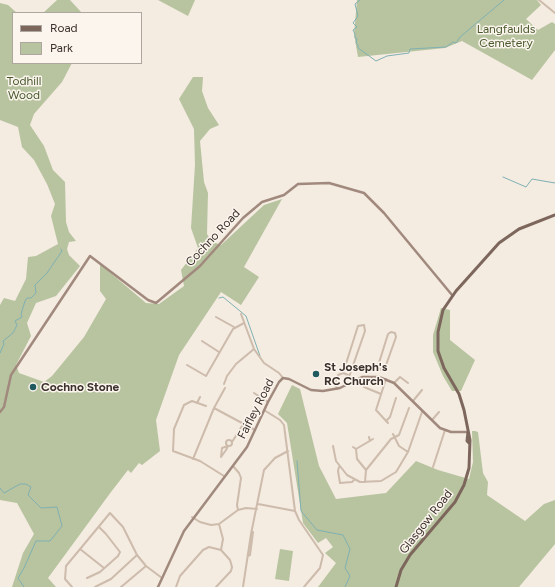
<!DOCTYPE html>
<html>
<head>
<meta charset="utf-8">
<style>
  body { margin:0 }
  #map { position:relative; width:555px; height:587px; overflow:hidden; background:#f4ebe1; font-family:Figtree,sans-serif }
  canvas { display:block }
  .legend { position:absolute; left:12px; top:12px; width:130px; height:52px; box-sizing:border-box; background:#fbf5ee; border:1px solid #aea6a0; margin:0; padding:5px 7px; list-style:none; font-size:12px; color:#3b302b }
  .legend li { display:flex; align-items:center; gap:8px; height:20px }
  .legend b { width:20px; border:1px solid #aea6a0 }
</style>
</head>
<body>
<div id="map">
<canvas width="555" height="587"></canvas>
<ul class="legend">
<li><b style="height:5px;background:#7d675c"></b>Road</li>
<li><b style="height:11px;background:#b8c4a0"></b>Park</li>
</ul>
</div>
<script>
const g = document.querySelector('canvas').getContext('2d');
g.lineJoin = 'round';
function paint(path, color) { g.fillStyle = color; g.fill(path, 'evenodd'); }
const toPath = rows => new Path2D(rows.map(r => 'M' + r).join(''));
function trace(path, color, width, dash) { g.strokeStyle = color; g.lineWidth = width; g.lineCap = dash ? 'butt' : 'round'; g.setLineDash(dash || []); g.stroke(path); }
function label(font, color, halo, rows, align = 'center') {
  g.font = font + ' Figtree,sans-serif'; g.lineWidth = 3; g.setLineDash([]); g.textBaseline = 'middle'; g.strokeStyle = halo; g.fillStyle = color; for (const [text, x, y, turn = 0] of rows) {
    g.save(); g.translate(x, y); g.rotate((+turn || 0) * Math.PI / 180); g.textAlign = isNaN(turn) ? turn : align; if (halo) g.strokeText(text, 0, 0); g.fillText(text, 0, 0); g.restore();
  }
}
const green = toPath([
  [57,0,70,0,82,13,43,13],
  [158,0,195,0,188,16],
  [357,0,537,0,541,5,526,19,538,30,552,22,555,24,555,50,532,80,462,41,445,48,358,57,354,34],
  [0,3,8,5,17,13,13,13,13,63,72,63,62,82,34,114,30,125,44,146,53,170,65,182,66,222,69,232,76,241,69,242,67,249,69,255,80,266,56,296,36,303,27,323,31,336,16,365,19,373,44,382,52,376,84,337,106,299,100,291,100,264,146,303,159,304,184,286,181,270,198,248,191,228,195,165,194,129,179,99,193,77,203,77,202,91,208,108,219,125,210,129,200,141,204,182,208,193,207,234,211,241,221,245,264,205,282,199,244,267,259,277,241,305,221,292,179,355,156,420,160,451,142,465,139,463,131,473,128,470,111,492,48,578,56,587,12,587,23,553,34,534,17,503,0,500,0,305,4,298,15,301,26,279,28,257,36,256,58,244,51,216,55,204,47,184,34,160,22,147,18,127,0,120],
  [441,308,450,310,450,340,475,360,461,391,452,391,443,376,433,352,433,335],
  [292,385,300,389,319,466,336,499,386,493,416,461,438,470,469,479,473,462,472,431,475,431,478,432,483,473,488,482,487,495,525,521,544,504,555,500,555,544,519,587,318,587,336,563,325,553,333,547,326,538,318,543,303,523,287,423,278,414],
  [280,549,293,551,289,581,275,579]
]);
const stream = toPath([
  [360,0,355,4,358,16,353,23,357,27,353,30,355,34,355,38,357,39,356,43,358,45,358,48,376,61,387,56,409,53,410,49,446,47,453,42,456,43,460,37,504,0],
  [503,177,526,187,532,179,555,183],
  [219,298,223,297,246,316,260,356],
  [0,353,4,344,3,341,13,333,17,325,15,321,22,317,21,314,25,301,27,298,31,298,36,293,35,285,47,273,62,251,61,249],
  [297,461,301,511,317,530,343,535,350,549,345,568,350,576,345,587],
  [0,488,4,493,20,484,26,484,31,487,28,495,41,508,57,507,62,526,50,541,36,541,24,568,18,578,24,587]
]);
const street = toPath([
  [539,0,555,13],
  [241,314,254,349,264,363,279,373,283,378],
  [216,317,234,327],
  [391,332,395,333,396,337,385,368,381,370,378,366,388,334,391,332],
  [202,341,219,352],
  [187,365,206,376,233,329,244,323],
  [343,373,358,326,364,325,365,331,349,377],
  [386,379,376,410,388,423],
  [394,383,400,377,408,383],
  [224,384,227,376,236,364,254,349],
  [364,387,381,394],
  [337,389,335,383,338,375,343,373,348,375,352,382],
  [254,393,268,402],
  [413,401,422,390],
  [197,403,200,397],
  [206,406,192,401,184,405,174,429,173,451,200,461,224,476],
  [214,408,255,430],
  [264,410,280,420,284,425,295,511,299,520,323,555,320,568,304,587],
  [387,420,390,417,396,398],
  [432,420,439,412],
  [393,434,399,446,408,452],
  [369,437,370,441],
  '226 443a3 3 0 1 1 6 0a3 3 0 1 1-6 0Z',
  [232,442,244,423],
  [228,446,226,450,221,457,222,448,228,446],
  [333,446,336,461,347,475,360,482,381,481,396,472,408,452,422,412],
  [353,447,356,449],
  [193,459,214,408,225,388],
  [233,466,239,473,241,478,237,505,238,510],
  [339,467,338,471,340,483,352,482,354,480],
  [433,467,445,430],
  [366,470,357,459,356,449,373,439],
  [365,482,366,470,391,439,399,435,409,408],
  [258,504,295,511],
  [192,517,200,522,211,525,219,524,238,510,246,508,257,509],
  [219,524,223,539,221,550],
  [80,549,104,568],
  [248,556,250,555,253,532],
  [87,578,100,572,118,556,120,552,106,534,99,527],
  [72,587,65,579,66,566,110,513,123,527,137,555,146,566,162,578],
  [95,587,111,579,137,555],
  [121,587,146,566],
  [176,587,180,576,203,550,209,547,221,550,230,560,232,567,231,571,216,587],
  [243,587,251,534,264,470,275,458,288,451]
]);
const secondary = toPath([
  [0,412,4,407,11,375,90,256,148,300,156,303,200,266,243,218,262,202,284,195,298,184,329,183,364,193,384,213,452,295],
  [158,587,184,531,247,447,268,402,279,382,283,378,289,379,311,390,323,391,340,388,362,377,379,377,394,383,440,428,451,432,468,432]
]);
const primary = toPath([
  [468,432,467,441,469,443],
  [396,587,401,570,410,555,455,502,464,485,469,468,470,440,464,410,459,394,444,368,438,351,438,332,443,310,456,291,499,243,519,229,555,215]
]);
const markers = [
  [316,374,4,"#1f5a5e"],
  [33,387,4,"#1f5a5e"]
];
const parkNames = [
  ["Langfaulds",506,29],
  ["Cemetery",506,43],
  ["Todhill",24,81],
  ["Wood",24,95]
];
const streetNames = [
  ["Cochno Road",213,238,-47],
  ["Faifley Road",256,409,-63],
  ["Glasgow Road",426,522,-52]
];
const poiNames = [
  ["St Joseph's",324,367],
  ["RC Church",324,381],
  ["Cochno Stone",41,387]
];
paint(green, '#b8c4a0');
trace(stream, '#7fb0b2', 1);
trace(street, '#cdbbac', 2);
trace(secondary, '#a18a7d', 2.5);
trace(primary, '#7d675c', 3);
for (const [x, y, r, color] of markers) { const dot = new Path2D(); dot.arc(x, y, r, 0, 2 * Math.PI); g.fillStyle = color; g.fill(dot); trace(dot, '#fbf5ee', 1.5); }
label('12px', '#4a5a2e', '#fbf5ee', parkNames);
label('12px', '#3b302b', '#fbf5ee', streetNames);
label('bold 12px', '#3b302b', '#fbf5ee', poiNames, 'left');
</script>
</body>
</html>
